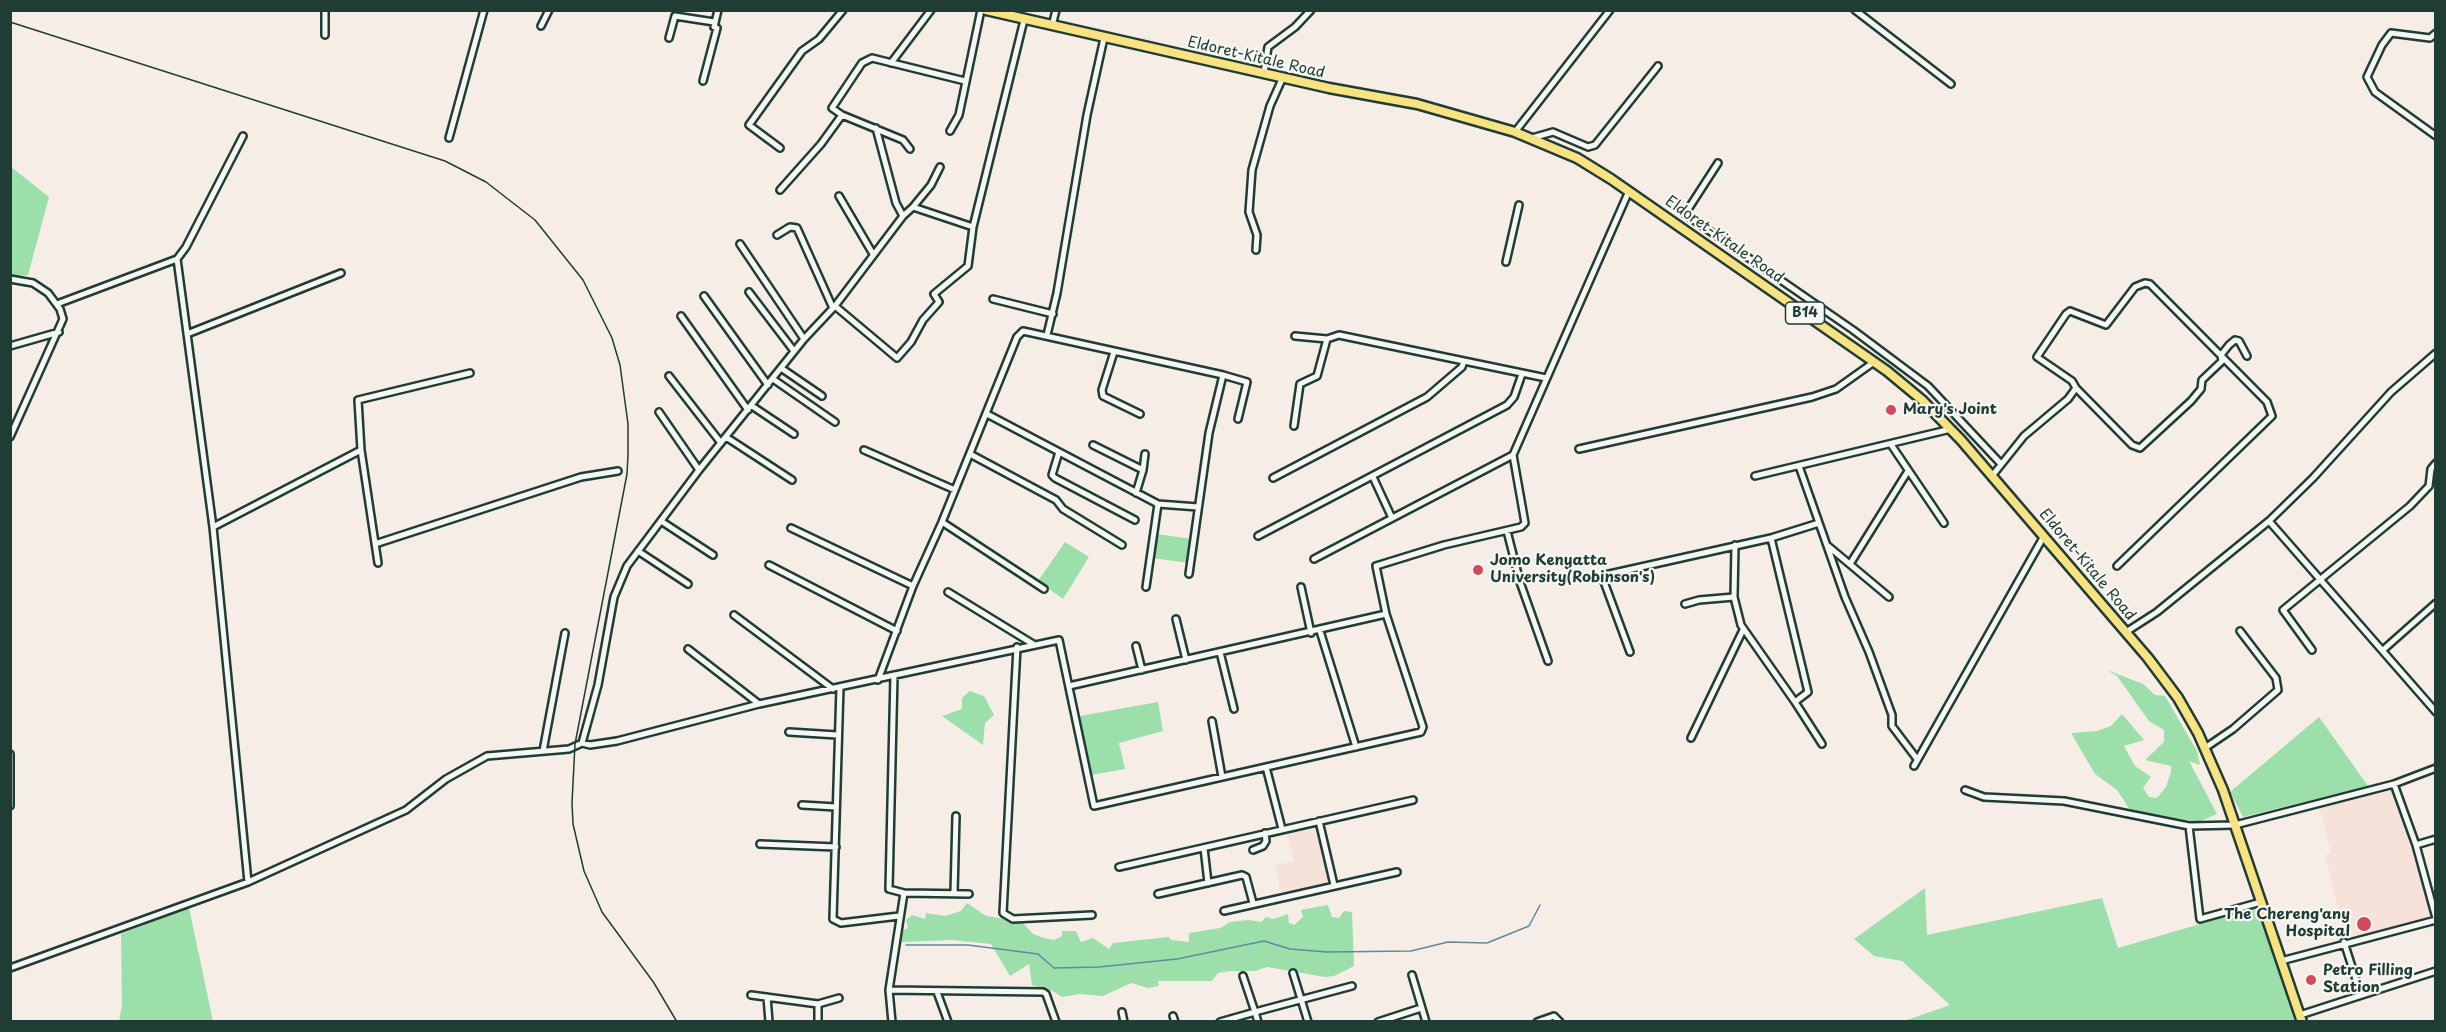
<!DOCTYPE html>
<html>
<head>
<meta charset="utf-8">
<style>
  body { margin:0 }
  #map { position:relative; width:2446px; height:1032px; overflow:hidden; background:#f6ede7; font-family:"Playpen Sans",sans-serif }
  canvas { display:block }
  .frame { position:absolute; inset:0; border:12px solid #1f3d34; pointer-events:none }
</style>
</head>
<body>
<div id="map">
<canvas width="2446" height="1032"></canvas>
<div class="frame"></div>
</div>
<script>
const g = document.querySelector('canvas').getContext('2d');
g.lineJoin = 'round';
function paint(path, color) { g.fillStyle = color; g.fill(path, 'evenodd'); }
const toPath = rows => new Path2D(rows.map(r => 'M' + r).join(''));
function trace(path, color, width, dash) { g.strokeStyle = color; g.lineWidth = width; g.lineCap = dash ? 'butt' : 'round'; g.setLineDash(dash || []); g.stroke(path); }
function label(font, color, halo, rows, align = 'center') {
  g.font = font + ' "Playpen Sans",sans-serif'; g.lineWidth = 4.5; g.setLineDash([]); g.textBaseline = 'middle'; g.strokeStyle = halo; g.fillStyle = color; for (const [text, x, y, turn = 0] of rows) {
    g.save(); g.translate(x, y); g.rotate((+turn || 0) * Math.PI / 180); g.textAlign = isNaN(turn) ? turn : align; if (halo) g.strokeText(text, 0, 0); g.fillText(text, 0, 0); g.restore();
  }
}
const built = toPath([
  [2393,787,2432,917,2345,940,2325,855,2331,853,2319,807],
  [1318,826,1332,884,1281,895,1275,865,1294,861,1287,834]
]);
const green = toPath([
  [10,166,49,197,28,275,11,277],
  [1156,534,1192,539,1189,563,1152,558],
  [1065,542,1089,557,1063,599,1038,581],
  [2107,670,2143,684,2155,695,2165,696,2197,751,2200,765,2189,761,2217,814,2198,822,2130,810,2117,790,2095,774,2071,733,2097,731,2111,726,2122,714,2144,740,2124,746,2135,766,2151,777,2143,788,2149,797,2157,798,2166,787,2171,772,2171,766,2145,760,2164,742,2164,730,2149,721,2117,676],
  [970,691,984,696,994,715,985,723,983,745,942,716,962,709,962,698],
  [1158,702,1163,731,1119,743,1125,769,1091,775,1080,716],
  [2319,717,2368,786,2243,817,2230,792],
  [1925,888,1927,935,2102,898,2118,948,2258,907,2297,1021,1904,1021,1950,1005,1902,961,1874,956,1854,939],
  [967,903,986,916,1021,921,1033,934,1044,938,1054,940,1062,936,1062,931,1076,931,1081,942,1093,938,1109,949,1113,943,1169,937,1171,940,1189,942,1189,933,1220,928,1230,922,1249,920,1261,922,1266,917,1273,919,1288,914,1289,923,1294,925,1303,917,1301,910,1328,905,1332,917,1339,918,1344,911,1352,912,1354,966,1334,976,1325,977,1267,967,1255,971,1230,971,1218,973,1212,981,1158,981,1159,986,1148,988,1131,983,1103,996,1080,994,1062,997,1053,991,1032,985,1029,964,1010,976,991,944,952,940,901,942,898,940,899,932,908,928,906,920,912,915,925,919,926,913,945,916,961,911],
  [189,908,213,1021,119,1021,122,1005,121,934]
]);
const stream = toPath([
  [906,945,968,945,1038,954,1054,968,1099,967,1177,959,1264,941,1290,949,1327,952,1411,951,1448,942,1487,943,1529,926,1540,905]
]);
const minor = toPath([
  [325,10,325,35],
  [1855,10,1951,84],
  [541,26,549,10],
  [1052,26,1056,10],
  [2436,33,2430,38,2391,33,2382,45,2367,77,2375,92,2436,136],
  [669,38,675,16,714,22],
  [891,63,931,10],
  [1264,73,1268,47,1295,27,1311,10],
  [703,81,717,28,714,27,718,10],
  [950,131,959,115,981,10],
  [1515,132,1610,10],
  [449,138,484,10],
  [1532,138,1553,132,1588,147,1595,145,1658,66],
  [780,148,749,125,802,51,819,39,843,10],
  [910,149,903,140,842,115,832,108,862,63,872,58,965,81],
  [1718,163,1685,214,1853,330,1928,386,2001,464],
  [780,190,821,144,842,115],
  [839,196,873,254],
  [913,207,931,185,940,167],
  [903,216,913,207,973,227],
  [777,235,790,227,797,228,832,306],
  [740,244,804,339],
  [1256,250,1257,235,1249,212,1252,170,1270,106,1283,77],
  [177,259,213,527,248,882],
  [1506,262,1519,205],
  [10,279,33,283,48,293,60,309,63,319,10,437],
  [749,292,794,351],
  [704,296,768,385],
  [993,299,1053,314],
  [57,304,177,259,186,247,243,136],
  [835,306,897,358,911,342,923,320,939,302,934,294,968,266,973,227,1024,20],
  [681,316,748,410],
  [187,334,341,273],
  [1047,335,1057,293,1087,115,1104,38],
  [1295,336,1327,339,1339,335,1464,361],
  [10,346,59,332],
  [1114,352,1102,390,1103,396,1140,414],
  [781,368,822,396],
  [1223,375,1247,382,1238,419],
  [669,376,721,443],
  [773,379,835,422],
  [2076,388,2132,445,2140,448,2191,401,2201,389,2202,380,2222,361,2221,355,2229,345,2235,340,2239,341,2247,356],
  [752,406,794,434],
  [659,412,699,470],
  [987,414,1158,504,1198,507],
  [1294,426,1300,384,1317,376,1327,339],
  [726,437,792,480],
  [1093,445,1143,470,1136,493],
  [1892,446,1944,523],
  [1579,449,1812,397,1836,389,1874,362],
  [864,450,955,490],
  [1059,452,1052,475,1055,478,1135,520],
  [970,454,1056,500,1063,509,1122,545],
  [1799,466,1845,597,1869,652,1892,715,1892,726,1917,759],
  [1143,470,1145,454],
  [1755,476,1951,429],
  [1992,476,2024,436,2068,399,2076,388,2072,381,2037,357,2066,314,2070,311,2106,325,2135,287,2145,283,2150,284,2267,402,2272,416,2117,566],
  [1373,477,1392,518],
  [1273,478,1427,397,1462,367,1464,361,1546,378],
  [661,521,713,555],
  [2269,521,2436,712],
  [942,522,1044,589],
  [213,527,361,450],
  [791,528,913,586],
  [1507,531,1520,582,1548,661],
  [1258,536,1507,405,1514,397,1522,374],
  [1771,538,1808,692,1795,702,1822,744],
  [375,544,581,477,618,471],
  [1735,545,1734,597,1741,625,1795,702],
  [1828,546,1889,597],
  [638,551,688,584],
  [1314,559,1513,455],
  [378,563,361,450,358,400,470,373],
  [1850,564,1908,471],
  [769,565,897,631],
  [1146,587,1158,504],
  [1301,587,1311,633],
  [948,592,1033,644],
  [1685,604,1699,600,1734,597],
  [734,615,833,689],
  [1176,619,1186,660],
  [1320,631,1356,747],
  [2126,632,2157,612,2269,521,2313,478,2391,392,2436,353],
  [1136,646,1142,670],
  [1017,647,1003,913,1013,919,1092,915],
  [688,649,759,704],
  [2312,650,2283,610,2410,506,2429,486,2431,469,2436,463],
  [2383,650,2436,603],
  [1220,652,1234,709],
  [1630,652,1603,579,1605,575,1771,538,1819,523],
  [894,675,889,889,904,893,969,894],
  [878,680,913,586,942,522,1017,337,1023,331,1223,375,1209,433,1189,574],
  [1069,686,1386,614],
  [840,687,833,919,841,923,899,916],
  [1212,721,1222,777],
  [789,732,837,735],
  [1691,738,1743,630],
  [582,743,598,685,614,597,627,566,699,470,804,339,835,306,903,216,896,203,876,128],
  [2205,748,2233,729,2278,690,2276,678,2240,631],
  [543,751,565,633],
  [10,754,10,806],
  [1914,766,2044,536],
  [1266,767,1282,829],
  [2394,784,2416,845],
  [1965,790,1984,797,2064,801,2189,826,2235,825,2394,784,2436,768],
  [802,805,836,807],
  [1319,821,1334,885],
  [2189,826,2200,919,2261,902],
  [2436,839,2416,845,2436,918],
  [760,844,836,847],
  [1204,848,1208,883],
  [1253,850,1263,846,1266,841,1265,833],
  [1119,867,1413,800],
  [954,893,956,816],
  [1158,894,1242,875,1246,877,1253,903],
  [1224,911,1397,872],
  [2344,942,2361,995],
  [2281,961,2436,920],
  [10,968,248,882,406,810,446,779,487,756,569,749,582,743,590,745,617,741,759,704,1059,640,1094,806,1421,732,1423,727,1386,614,1376,566,1444,545,1521,527,1525,523,1513,455,1629,191],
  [1293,973,1308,1022],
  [1412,975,1426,1022],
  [889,990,1043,992,1046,994,1056,1022],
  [937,992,948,1022],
  [751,995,818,1004,839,998],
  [767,997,769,1022],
  [818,1004,818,1022],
  [1122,1012,1124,1022],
  [2300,1015,2436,971],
  [1173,1016,1175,1022],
  [892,1022,889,990,904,893],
  [1220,1022,1255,1012,1243,976],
  [1258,1022,1255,1012,1352,986],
  [1378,1022,1421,1008],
  [1537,1022,1554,1016,1560,1022]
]);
const trunk = toPath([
  [986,10,1329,88,1417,104,1515,132,1577,158,1611,179,1887,371,1922,400,1961,440,2148,658,2178,698,2198,733,2223,790,2302,1022]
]);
const rail = toPath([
  [10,22,445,161,486,182,535,220,583,280,612,338,620,365,628,424,628,455,627,474,575,744,572,803,573,824,584,871,602,912,654,983,677,1022]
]);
const markers = [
  [1891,410,6,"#d1495b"],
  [1478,570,6,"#d1495b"],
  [2364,924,8,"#d1495b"],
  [2311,980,6,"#d1495b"]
];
const shields = [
  [1805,313,39]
];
const shieldNames = [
  ["B14",1805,313]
];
const streetNames = [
  ["Eldoret-Kitale Road",1256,58,13],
  ["Eldoret-Kitale Road",1724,240,35],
  ["Eldoret-Kitale Road",2087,565,50]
];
const poiNames = [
  ["Mary's Joint",1903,410],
  ["Jomo Kenyatta",1490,561],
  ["University(Robinson's)",1490,578],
  ["The Chereng'any",2350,915,"right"],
  ["Hospital",2350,932,"right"],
  ["Petro Filling",2323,971],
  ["Station",2323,988]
];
paint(built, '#f7e2da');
paint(green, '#9ddfaa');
trace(stream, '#5f8a9f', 1.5);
trace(minor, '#1f3d34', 10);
trace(trunk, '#1f3d34', 13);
trace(minor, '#f6f6f2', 5);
trace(trunk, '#f8e281', 8);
trace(rail, '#1f3d34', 1.5);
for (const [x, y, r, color] of markers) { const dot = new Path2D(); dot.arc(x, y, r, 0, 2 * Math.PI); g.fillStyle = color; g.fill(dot); trace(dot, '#f6f6f2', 2); }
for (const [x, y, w] of shields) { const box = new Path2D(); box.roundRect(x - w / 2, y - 11, w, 22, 4.5); g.fillStyle = '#f6f6f2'; g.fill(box); trace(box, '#1f3d34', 1.5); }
label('bold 14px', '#1f3d34', null, shieldNames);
label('15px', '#1f3d34', '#f6f6f2', streetNames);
label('bold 15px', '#1f3d34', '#f6f6f2', poiNames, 'left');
</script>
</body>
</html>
